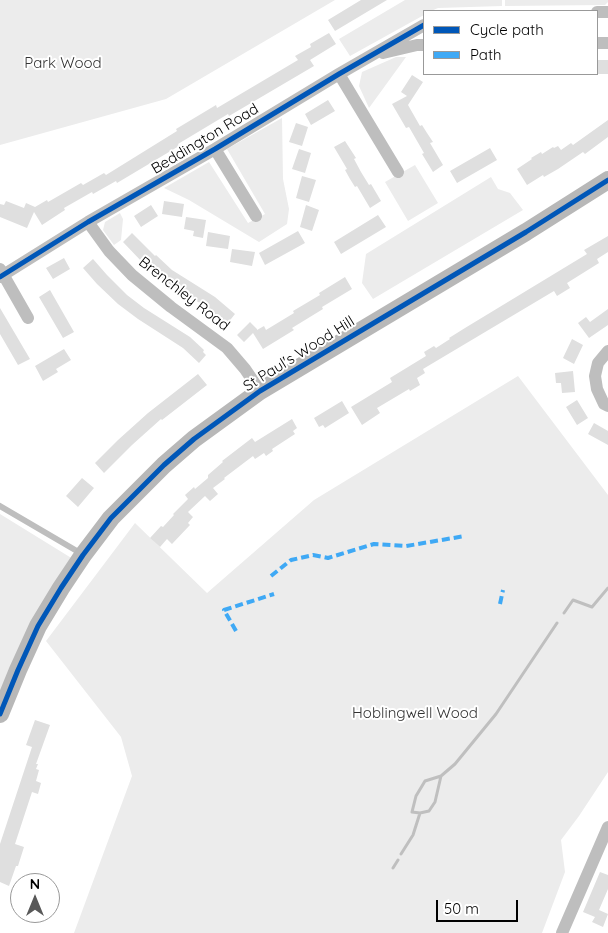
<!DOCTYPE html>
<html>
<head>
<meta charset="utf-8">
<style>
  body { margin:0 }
  #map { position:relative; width:608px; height:933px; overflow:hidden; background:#fff; font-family:Quicksand,sans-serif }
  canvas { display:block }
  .legend { position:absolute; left:423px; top:10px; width:175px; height:65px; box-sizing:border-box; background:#fff; border:1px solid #999; margin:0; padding:6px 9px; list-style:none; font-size:15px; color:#000 }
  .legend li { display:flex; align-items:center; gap:10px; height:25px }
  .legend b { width:25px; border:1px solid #999 }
  .north { position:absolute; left:10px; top:873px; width:50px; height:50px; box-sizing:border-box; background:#fff; border:1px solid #999; border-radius:50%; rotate:0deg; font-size:14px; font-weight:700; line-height:20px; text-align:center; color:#000 }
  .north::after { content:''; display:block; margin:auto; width:18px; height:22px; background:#595959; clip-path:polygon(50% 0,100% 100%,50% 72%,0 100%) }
  .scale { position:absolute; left:436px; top:900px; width:82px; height:22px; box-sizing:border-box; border:2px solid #000; border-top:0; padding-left:6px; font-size:15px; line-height:18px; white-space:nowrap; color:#000; -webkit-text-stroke:4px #fff; paint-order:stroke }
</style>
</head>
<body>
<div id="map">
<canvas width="608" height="933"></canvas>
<ul class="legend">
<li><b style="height:6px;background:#0057b8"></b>Cycle path</li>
<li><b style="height:6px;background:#3fa9f5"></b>Path</li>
</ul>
<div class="north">N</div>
<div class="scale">50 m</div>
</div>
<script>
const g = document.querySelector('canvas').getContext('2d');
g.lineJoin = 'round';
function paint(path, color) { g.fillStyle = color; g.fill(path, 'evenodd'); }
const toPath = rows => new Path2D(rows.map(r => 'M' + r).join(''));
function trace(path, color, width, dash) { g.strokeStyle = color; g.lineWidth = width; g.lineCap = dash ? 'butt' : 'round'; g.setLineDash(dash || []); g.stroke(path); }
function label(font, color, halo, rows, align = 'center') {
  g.font = font + ' Quicksand,sans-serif'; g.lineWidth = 4; g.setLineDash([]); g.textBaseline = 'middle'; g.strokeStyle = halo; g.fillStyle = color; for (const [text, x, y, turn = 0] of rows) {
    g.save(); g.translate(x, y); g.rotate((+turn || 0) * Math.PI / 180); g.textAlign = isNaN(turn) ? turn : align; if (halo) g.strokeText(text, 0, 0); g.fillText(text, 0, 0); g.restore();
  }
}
const green = toPath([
  [0,0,335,0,166,99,0,145],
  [405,0,502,0,502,6,438,8,431,11,424,11,424,15,350,56,339,39],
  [505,0,608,0,608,2,605,5,505,6],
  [396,57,406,57,369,108,359,86,362,72],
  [282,118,283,179,289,209,287,224,259,242,189,200,164,188,209,162,248,223,265,214,227,149],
  [415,165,438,203,408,221,385,182],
  [491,177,498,189,510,193,523,210,373,299,362,283,366,254],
  [120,213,123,219,121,240,114,245,103,230,105,222],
  [518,376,608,495,608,772,579,816,561,840,565,872,542,933,74,933,132,776,121,737,46,641,135,523,207,593,314,500],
  [0,514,73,559,0,698]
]);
const stream = toPath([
  [564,613,573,600,592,607,608,588],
  [441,776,435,802,429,811,420,813,412,812,416,796,425,781,441,776,455,764,496,714,557,623],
  [401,854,413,835,420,813],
  [393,868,398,860]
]);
const building = toPath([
  [361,0,387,0,335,31,328,20],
  [329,33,336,44,310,60,314,66,229,116,228,114,178,144,179,146,117,183,116,181,93,194,92,192,64,208,65,210,42,225,34,212,27,228,0,217,0,204,4,205,6,201,24,208,26,203,35,207,47,200,48,202,81,183,83,185,104,173,106,175,177,131,176,129,216,105,217,108,298,60,295,56,311,47,310,44],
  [597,60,608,60,608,74,597,74],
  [412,75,423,82,408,105,420,126,422,125,427,133,433,142,430,143,443,165,433,172,422,154,424,153,409,127,406,128,392,104,407,96,401,92],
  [328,100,335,111,311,125,305,114],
  [608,120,608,137,585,154,583,152,558,169,544,177,543,175,527,185,517,169,532,159,531,158,541,152,542,154,553,147,554,148,558,146,561,150,571,143,573,145],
  [296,123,308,127,302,146,289,142],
  [345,141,356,158,354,159,361,172,369,185,371,184,381,201,370,208,357,186,355,187,350,179,345,170,347,169,334,147],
  [490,148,497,160,457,183,450,171],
  [299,149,311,153,305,173,292,169],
  [302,176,316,180,309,202,296,198],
  [164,201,184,204,182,217,162,214],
  [151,205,158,216,141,227,134,216],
  [306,205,319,210,312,231,300,227],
  [378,215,386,227,341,254,334,242],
  [186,217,206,220,203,238,193,236,194,231,184,229],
  [298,231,305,243,265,265,259,253],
  [208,232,230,236,228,249,206,246],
  [132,233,155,256,156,255,172,270,215,297,235,314,227,324,206,307,165,281,143,263,123,242],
  [608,236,608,252,597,259,599,263,567,283,570,288,557,296,554,291,423,369,425,373,417,378,420,385,410,391,409,389,377,408,380,413,362,425,351,407,392,382,390,378,426,356,424,352,434,346,436,348,450,339,449,338,465,328,587,254,584,250],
  [232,249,255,252,252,266,230,262],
  [64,258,70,269,53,279,46,268],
  [93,259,107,275,127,295,144,308,190,337,204,350,203,352,206,355,199,363,183,348,138,319,118,304,97,284,83,268],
  [345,277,352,289,322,307,323,309,292,328,294,330,263,349,253,333,244,342,237,335,250,322,257,329,257,330,264,326,266,330,294,313,293,311,320,295,319,293],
  [50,290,74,332,63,338,39,297],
  [0,308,30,359,18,365,0,334],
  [608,309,608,325,589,338,578,323,586,317,590,322],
  [572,339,583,345,574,364,563,358],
  [64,349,71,360,56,369,58,372,43,381,35,366],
  [573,371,575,392,562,393,561,383,556,383,555,373],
  [198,374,207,385,162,420,161,419,132,445,104,473,95,463,118,440,148,413],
  [577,400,588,418,577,425,566,407],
  [342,401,349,413,325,428,323,425,319,427,314,418],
  [292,419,297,428,293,431,295,434,272,449,273,451,266,456,264,453,255,459,253,456,224,478,225,479,213,488,218,494,210,501,205,496,188,512,193,517,188,523,190,525,172,544,167,539,160,547,150,538,161,526,163,527,174,515,173,514,188,499,185,495,194,487,195,489,208,478,208,475,223,462,222,461,252,438,255,442],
  [594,423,608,431,608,445,588,434],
  [82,478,94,488,78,507,66,496],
  [35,720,50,725,36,764,38,764,36,769,39,770,36,781,41,783,38,794,32,792,15,844,24,847,18,866,16,866,9,886,0,882,0,844,32,747,26,745],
  [600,872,608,875,608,889,599,910,608,914,603,927,592,922,595,917,583,912]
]);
const lane = toPath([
  [0,506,82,554]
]);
const street = toPath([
  [597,12,608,12],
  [597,43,608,43],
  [383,53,417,45,424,45],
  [339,74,398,172],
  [215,149,256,216],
  [88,222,109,251,132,275,171,307,227,348,245,369,260,391],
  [0,269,28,318],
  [0,277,88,222,215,149,339,74,424,25],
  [608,351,598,363,595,376,597,389,604,404,608,406],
  [562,933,608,827]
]);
const secondary = toPath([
  [0,714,18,670,38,626,61,588,83,555,111,518,164,465,194,439,260,391,526,232,608,180]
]);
const quiet = toPath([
  [271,576,291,560,313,555,328,558,374,544,406,546,465,536],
  [500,604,503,590],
  [236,631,224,610,274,594]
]);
const cycleway = toPath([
  [0,277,88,222,215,149,339,74,424,25],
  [0,714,18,670,38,626,61,588,83,555,111,518,164,465,194,439,260,391,526,232,608,180]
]);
const parkNames = [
  ["Park Wood",63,63],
  ["Hoblingwell Wood",415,713]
];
const streetNames = [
  ["Beddington Road",205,139,-31],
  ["Brenchley Road",184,294,38],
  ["St Paul's Wood Hill",299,354,-32]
];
paint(green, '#ececec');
trace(stream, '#bfbfbf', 3);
paint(building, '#dfdfdf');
trace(lane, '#bebebe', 6);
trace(street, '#bebebe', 12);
trace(secondary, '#b8b8b8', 18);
trace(quiet, '#3fa9f5', 4, [8, 4]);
trace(cycleway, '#0057b8', 5);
label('15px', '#333', '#fff', parkNames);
label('15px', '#000', '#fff', streetNames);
</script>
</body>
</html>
